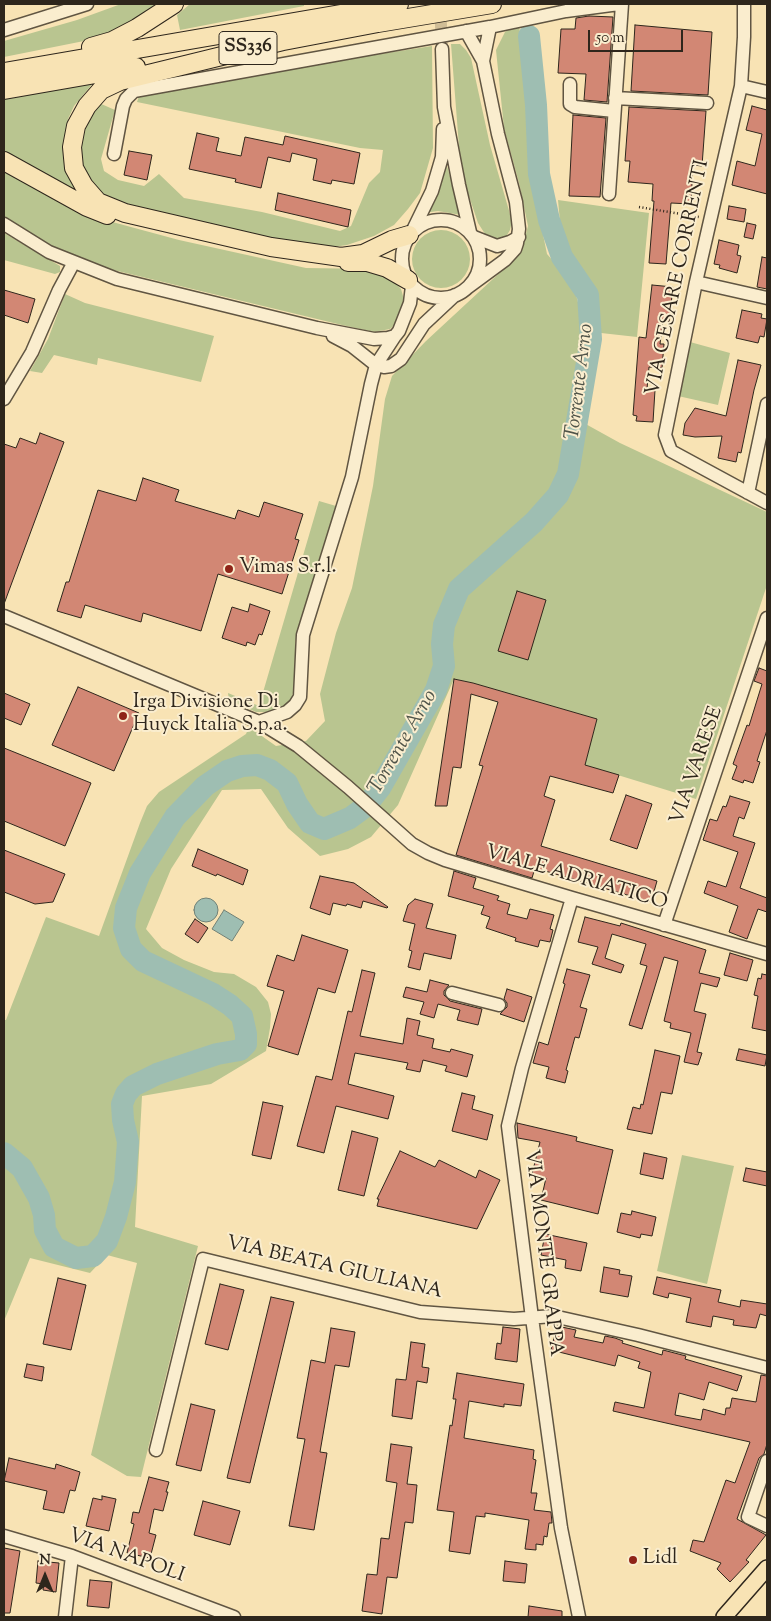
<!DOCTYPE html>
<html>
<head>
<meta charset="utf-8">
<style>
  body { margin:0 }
  #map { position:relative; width:771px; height:1621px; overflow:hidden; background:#f8e3b4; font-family:"Sorts Mill Goudy",serif }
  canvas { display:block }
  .frame { position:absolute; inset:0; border:5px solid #2e261c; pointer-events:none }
  .north { position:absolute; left:20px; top:1551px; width:50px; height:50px; -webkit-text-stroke:4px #faedce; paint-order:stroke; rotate:0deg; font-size:14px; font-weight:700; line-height:20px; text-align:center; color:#2e261c }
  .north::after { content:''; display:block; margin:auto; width:18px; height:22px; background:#2e261c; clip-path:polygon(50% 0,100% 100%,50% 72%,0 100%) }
  .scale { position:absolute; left:588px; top:30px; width:95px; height:22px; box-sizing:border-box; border:2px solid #2e261c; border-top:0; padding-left:6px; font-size:15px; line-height:18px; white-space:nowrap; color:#2e261c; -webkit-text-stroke:4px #faedce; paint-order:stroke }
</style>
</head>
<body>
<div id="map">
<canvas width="771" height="1621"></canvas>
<div class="frame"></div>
<div class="north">N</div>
<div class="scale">50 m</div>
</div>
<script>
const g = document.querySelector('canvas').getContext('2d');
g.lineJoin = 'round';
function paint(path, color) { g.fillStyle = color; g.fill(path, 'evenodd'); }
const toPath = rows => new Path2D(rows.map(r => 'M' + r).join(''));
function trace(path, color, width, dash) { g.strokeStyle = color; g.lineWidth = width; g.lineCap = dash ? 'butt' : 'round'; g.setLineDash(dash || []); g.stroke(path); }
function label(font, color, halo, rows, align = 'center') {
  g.font = font + ' "Sorts Mill Goudy",serif'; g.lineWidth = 4; g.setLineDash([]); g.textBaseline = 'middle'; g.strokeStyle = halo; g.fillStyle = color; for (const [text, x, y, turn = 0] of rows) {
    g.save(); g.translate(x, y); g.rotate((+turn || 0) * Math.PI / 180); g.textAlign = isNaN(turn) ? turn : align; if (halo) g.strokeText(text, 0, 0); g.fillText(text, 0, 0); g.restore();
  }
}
const green = toPath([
  [121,4,162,4,116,30,84,41,4,57,4,41,77,20],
  [190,4,304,4,304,6,180,30,177,15],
  [519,24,538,210,547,254,573,284,579,306,583,345,560,475,573,477,582,422,620,443,767,512,767,585,696,799,585,765,597,719,473,683,454,679,398,805,371,837,348,849,320,856,288,828,261,789,222,790,171,869,146,929,162,948,184,960,214,972,234,974,256,987,268,1002,271,1014,270,1028,266,1051,211,1084,142,1096,135,1227,198,1246,141,1477,127,1476,91,1455,137,1263,107,1255,90,1273,30,1258,4,1321,4,1020,6,1020,46,917,99,936,140,823,147,806,159,792,246,734,249,727,276,746,306,741,325,721,320,694,336,633,352,588,373,486,385,399,392,376,426,341,521,253,528,226,519,183,504,128,496,50,505,32],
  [451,44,460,44,466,50,471,58,490,145,512,221,510,230,506,237,496,240,487,237,478,223,461,172],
  [432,46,433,148,420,193,408,209,394,225,374,236,347,245,327,248,298,245,127,208,105,198,88,184,80,165,79,147,84,130,91,114,99,103,115,110,101,159,104,171,118,180,144,186,159,174,184,198,262,212,340,231,351,226,369,183,380,172,383,150,360,148,137,102,139,96,271,71],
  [94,82,74,106,68,119,66,133,66,164,77,194,50,176,4,151,4,98],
  [444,166,447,166,461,215,438,211,423,213],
  [4,168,105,220,179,240,306,268,373,269,390,277,401,289,405,303,399,321,390,329,374,332,342,325,105,268,63,252,9,222,4,217],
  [558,200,649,213,637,337,601,333,595,289,566,252,561,233],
  '412 259a29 29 0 1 1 58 0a29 29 0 1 1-58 0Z',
  [4,233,60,266,60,272,55,274,4,260],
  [65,294,85,303,214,336,201,382,98,358,97,365,54,355,42,373,30,371,48,339],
  [690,342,730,353,718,405,678,396],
  [319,501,336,506,295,643,295,683,292,698,286,706,269,712,256,712,229,700,228,693,259,706],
  [682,1155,734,1166,707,1284,657,1271]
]);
const water = toPath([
  '194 910a12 12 0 1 1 24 0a12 12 0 1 1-24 0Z',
  [224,910,244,922,232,941,212,929,224,910]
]);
const river = toPath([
  [4,1153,22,1168,39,1198,44,1215,45,1230,54,1247,76,1258,93,1256,107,1241,116,1217,125,1182,128,1142,123,1120,122,1104,126,1094,133,1086,157,1074,217,1054,240,1050,246,1044,246,1034,242,1016,230,1005,213,994,143,961,131,949,124,928,126,908,140,873,175,817,205,786,227,771,242,766,257,765,270,770,287,783,297,804,310,823,324,829,350,818,365,807,380,788,436,690,444,666,442,644,444,625,459,589,534,522,558,495,568,474,591,339,588,295,562,257,549,220,539,174,536,105,529,36]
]);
const building = toPath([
  [589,16,613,17,607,102,584,100,586,74,558,73,561,29,575,29,576,18,589,16],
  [635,25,712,32,708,95,631,91,635,25],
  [752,106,767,110,767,194,732,185,737,161,755,166,762,134,746,130,752,106],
  [629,107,706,111,702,166,693,165,691,204,671,203,666,264,649,263,654,201,652,201,653,184,628,182,630,161,625,161,629,107],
  [573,115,606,118,600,197,569,196,573,115],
  [197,133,219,138,216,151,241,156,245,137,283,145,285,136,360,153,354,184,332,180,331,184,313,180,317,159,292,153,290,162,268,157,261,188,235,182,236,179,189,169,197,133],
  [129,151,152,155,147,180,124,175,129,151],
  [278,193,351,210,348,227,275,210,278,193],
  [729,206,746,209,744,222,727,219,729,206],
  [747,223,756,225,753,239,744,237,747,223],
  [719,240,739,245,737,255,741,256,737,273,719,268,720,265,714,264,719,240],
  [762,257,767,258,767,289,757,287,762,257],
  [652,285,673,287,669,322,663,321,660,344,664,344,662,368,649,367,647,389,655,390,653,422,636,421,637,416,633,415,639,337,646,338,652,285],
  [4,290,35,299,28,323,4,315,4,290],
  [742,310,762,314,761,318,767,319,764,337,760,336,758,343,736,338,742,310],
  [738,360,761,365,754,390,741,453,738,452,736,462,718,458,722,436,695,437,683,435,685,423,695,408,726,416,738,360],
  [40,433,64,442,4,604,4,444,16,448,20,438,36,444,40,433],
  [143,478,179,490,175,501,235,519,238,510,259,517,264,502,303,514,295,539,299,540,282,594,218,574,201,631,143,613,141,622,85,605,81,618,57,611,66,582,69,582,98,490,136,501,143,478],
  [517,591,546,600,528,660,498,651,517,591],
  [250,604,270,611,262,635,259,634,255,645,247,642,246,646,222,638,232,607,248,612,250,604],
  [759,668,767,671,767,730,757,761,760,762,753,783,744,780,743,783,732,779,737,766,733,764,747,725,749,726,762,684,754,681,759,668],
  [454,679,473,683,597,719,585,765,619,775,613,793,550,776,544,796,555,800,541,846,657,881,651,902,535,868,532,878,456,855,483,766,479,765,498,702,471,694,461,768,453,767,447,806,435,806,454,679],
  [78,687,139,713,114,771,52,745,78,687],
  [4,693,30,704,21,725,4,718,4,693],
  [4,748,91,783,65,846,4,821,4,748],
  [626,795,652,804,637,849,610,840,626,795],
  [730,796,750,802,744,819,739,817,733,836,755,843,740,888,767,898,767,912,758,909,747,939,729,932,738,906,704,893,708,881,726,887,738,852,703,840,710,819,717,821,723,806,726,807,730,796],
  [198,849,248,870,243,885,217,874,216,876,192,866,198,849],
  [4,850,65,874,53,902,35,904,4,892,4,850],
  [454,871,476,878,473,888,499,896,497,900,510,904,507,914,527,919,530,909,554,915,550,929,553,930,550,942,540,940,538,947,515,941,516,938,486,928,490,917,481,914,484,906,448,896,454,871],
  [320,876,354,883,388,907,387,908,363,901,361,908,347,904,346,906,333,903,330,915,310,908,320,876],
  [415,899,433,904,426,928,456,935,451,959,424,953,420,970,408,967,412,951,409,950,415,924,403,921,408,905,415,899],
  [585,917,620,926,621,923,706,950,699,973,720,978,717,987,701,983,694,1011,706,1014,697,1052,702,1053,698,1065,684,1062,691,1033,670,1028,671,1023,664,1021,678,961,664,957,642,1029,629,1025,647,966,640,964,646,944,612,934,605,958,624,965,621,973,592,964,598,947,578,942,585,917],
  [195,919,208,928,198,943,185,934,195,919],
  [302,935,348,950,335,993,318,988,298,1055,268,1046,284,991,267,986,277,955,294,961,302,935],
  [730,953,753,960,747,981,724,975,730,953],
  [567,969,590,975,580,1007,587,1009,579,1038,575,1037,566,1070,568,1071,565,1083,546,1078,549,1067,533,1063,539,1042,548,1045,565,984,563,983,567,969],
  [362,970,375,973,360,1036,403,1044,407,1018,420,1021,417,1035,434,1039,432,1048,450,1052,451,1049,473,1055,467,1077,445,1071,447,1066,423,1060,420,1072,406,1069,408,1063,355,1053,348,1084,394,1096,388,1119,336,1106,324,1153,297,1146,316,1076,332,1080,348,1011,352,1012,362,970],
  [762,974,767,975,767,1031,752,1028,758,996,754,995,758,978,761,979,762,974],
  [430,980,449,985,444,991,444,995,450,1001,482,1009,478,1025,457,1020,460,1010,438,1004,434,1018,420,1014,424,1002,403,997,406,987,427,992,430,980],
  [507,989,532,997,524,1022,500,1014,507,1007,507,1003,504,999,507,989],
  [739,1049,767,1055,765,1066,736,1060,739,1049],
  [655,1050,680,1056,672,1094,661,1092,652,1134,627,1129,633,1107,640,1109,641,1104,643,1105,655,1050],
  [462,1093,475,1096,472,1109,493,1115,487,1140,452,1131,462,1093],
  [263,1102,283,1106,271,1159,252,1155,263,1102],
  [517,1123,577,1137,576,1141,613,1150,598,1214,541,1200,546,1178,532,1174,540,1142,518,1138,517,1123],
  [352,1131,378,1138,364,1196,338,1190,352,1131],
  [400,1151,435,1167,439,1160,476,1178,479,1170,500,1180,477,1229,377,1206,379,1199,377,1199,400,1151],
  [644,1153,667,1158,663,1179,640,1174,644,1153],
  [746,1168,767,1172,767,1186,743,1181,746,1168],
  [632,1211,656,1217,652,1236,641,1234,640,1238,617,1232,621,1213,631,1215,632,1211],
  [545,1234,587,1243,581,1271,565,1268,566,1260,541,1255,545,1234],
  [604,1267,620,1270,619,1274,632,1276,628,1297,600,1292,604,1267],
  [657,1277,721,1290,718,1302,740,1307,741,1300,767,1304,767,1316,760,1314,756,1328,733,1325,734,1320,713,1316,711,1327,686,1322,691,1298,669,1293,668,1298,653,1294,657,1277],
  [58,1278,86,1285,71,1350,43,1344,58,1278],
  [220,1284,244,1290,228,1350,205,1344,220,1284],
  [271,1297,294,1302,250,1483,227,1478,271,1297],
  [557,1326,576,1330,574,1337,603,1343,605,1336,615,1338,623,1341,622,1343,662,1355,663,1350,686,1356,685,1359,742,1376,737,1391,709,1382,704,1400,679,1393,675,1415,701,1420,703,1409,725,1415,726,1408,730,1408,732,1398,756,1402,761,1375,767,1376,767,1444,764,1454,759,1458,737,1519,766,1535,746,1560,749,1562,730,1582,717,1569,721,1563,690,1551,693,1540,704,1542,726,1480,735,1483,750,1442,613,1411,615,1402,644,1408,651,1372,638,1368,640,1362,618,1355,615,1366,551,1350,557,1326],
  [503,1327,520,1329,517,1362,495,1359,497,1343,501,1344,503,1327],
  [331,1328,355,1332,349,1367,335,1365,320,1452,327,1453,314,1530,289,1526,305,1439,297,1438,311,1360,325,1363,331,1328],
  [411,1342,425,1344,422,1367,429,1368,427,1383,417,1381,412,1419,392,1416,396,1379,406,1380,411,1342],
  [27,1364,44,1367,42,1381,24,1377,27,1364],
  [457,1373,524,1384,521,1406,504,1404,504,1407,469,1401,464,1438,534,1450,533,1459,536,1460,531,1493,537,1493,534,1510,551,1512,552,1523,549,1523,547,1537,544,1536,543,1545,536,1544,536,1550,525,1549,529,1520,485,1513,485,1517,476,1516,470,1554,449,1551,454,1512,437,1510,450,1425,452,1426,456,1399,453,1399,457,1373],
  [191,1404,215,1410,201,1471,176,1465,191,1404],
  [391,1444,412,1447,407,1484,417,1485,413,1523,405,1522,397,1578,387,1577,382,1614,362,1611,367,1574,377,1575,381,1538,389,1539,397,1483,386,1481,391,1444],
  [9,1458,55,1469,56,1464,80,1472,75,1491,70,1490,64,1513,43,1509,47,1491,4,1481,9,1458],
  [149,1477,169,1482,166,1492,168,1492,163,1511,154,1509,149,1533,156,1535,150,1558,127,1553,134,1524,131,1523,133,1512,139,1513,149,1477],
  [102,1496,116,1499,109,1531,86,1526,93,1498,102,1500,102,1496],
  [203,1501,240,1511,230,1545,194,1535,203,1501],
  [4,1548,20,1551,10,1613,4,1613,4,1548],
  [38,1561,59,1563,56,1592,43,1590,44,1584,36,1583,38,1561],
  [505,1561,527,1564,525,1583,503,1581,505,1561],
  [90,1580,112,1582,109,1608,87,1606,90,1580],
  [529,1606,562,1611,562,1617,528,1617,529,1606]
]);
const minorTunnel = toPath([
  [440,4,442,47]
]);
const path = toPath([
  [639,207,699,217]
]);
const minor = toPath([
  [744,4,744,37,741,86,696,282,665,435,671,451,767,503],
  [4,30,87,4],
  [466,31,483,61,498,134,516,202,519,229,517,243,515,249,505,260,467,288],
  [442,49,444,107,459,185,470,232],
  [483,61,490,27],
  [570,84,570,104,575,107,614,111],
  [741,86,767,92],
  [615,98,707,103],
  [114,154,123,106,126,99,134,91,490,27,566,11,619,4],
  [609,194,622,4],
  '402 259a39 39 0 1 1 78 0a39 39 0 1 1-78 0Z',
  [4,224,49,252,117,279,317,328,374,339,388,338,395,336,399,331,410,303,412,286],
  [413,230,432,191,442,157,443,129],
  [474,237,497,246,510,242,519,237],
  [696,282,767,298],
  [333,336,352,346,376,365,384,367,391,366,401,359,424,324,455,295],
  [4,399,32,352,59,290,74,262],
  [748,493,767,404],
  [4,616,259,722,298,746,348,787,412,844,428,853,445,860,572,898,767,954],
  [259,722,287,712,295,705,300,697,303,635,352,477,371,384,376,365,395,336],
  [572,898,522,1068,508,1126,532,1318,561,1528,579,1617],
  [664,925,767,618],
  [452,993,499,1005],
  [156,1450,203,1259,420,1312,514,1319,553,1316,638,1335,767,1368],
  [767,1461,748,1517,767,1526],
  [4,1536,72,1556,234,1617],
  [65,1617,72,1556]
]);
const major = toPath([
  [724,1617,767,1568]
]);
const highway = toPath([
  [283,41,120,81,101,90,87,106,76,126,72,147,74,168,84,186,98,202,125,213,271,247,341,257,363,254,392,240,409,235],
  [273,43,378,23,492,4],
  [91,47,112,41,137,28,174,4],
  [4,72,399,4],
  [4,90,136,67],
  [4,161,87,207,107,215],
  [348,262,367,262,387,268,408,280]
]);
const markers = [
  [229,569,5,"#8f2418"],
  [123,716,5,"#8f2418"],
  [633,1560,5,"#8f2418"]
];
const shields = [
  [248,48,58]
];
const shieldNames = [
  ["SS336",248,48]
];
const streetNames = [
  ["VIA CESARE CORRENTI",679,278,-78],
  ["VIA VARESE",698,766,-71],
  ["VIALE ADRIATICO",576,879,16],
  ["VIA MONTE GRAPPA",542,1253,83],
  ["VIA BEATA GIULIANA",334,1269,13],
  ["VIA NAPOLI",126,1557,20]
];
const poiNames = [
  ["Vimas S.r.l.",239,569],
  ["Irga Divisione Di",133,704],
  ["Huyck Italia S.p.a.",133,727],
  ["Lidl",643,1560]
];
const waterNames = [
  ["Torrente Arno",581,382,-83],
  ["Torrente Arno",404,743,-60]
];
paint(green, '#b9c590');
paint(water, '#9ebeb2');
trace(water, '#718176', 1);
trace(river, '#9ebeb2', 22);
paint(building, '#d28774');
trace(building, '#2e261c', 1);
trace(minorTunnel, '#d0bd96', 12, [12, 6]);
trace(minor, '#605542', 15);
trace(major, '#2e261c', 18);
trace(highway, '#2e261c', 20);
trace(path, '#2e261c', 2.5, [1, 2.5]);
trace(minor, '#faedce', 12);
trace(major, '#f8e3b4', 15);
trace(highway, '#f8e3b4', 18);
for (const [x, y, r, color] of markers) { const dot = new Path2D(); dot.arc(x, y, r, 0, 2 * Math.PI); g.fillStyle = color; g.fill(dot); trace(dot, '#faedce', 2); }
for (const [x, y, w] of shields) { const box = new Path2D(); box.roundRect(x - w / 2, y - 16.5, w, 33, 4); g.fillStyle = '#faedce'; g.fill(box); trace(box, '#2e261c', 1); }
label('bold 19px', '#2e261c', null, shieldNames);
label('20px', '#2e261c', '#faedce', streetNames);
label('20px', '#2e261c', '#faedce', poiNames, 'left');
label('italic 21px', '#505449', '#faedce', waterNames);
</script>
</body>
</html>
